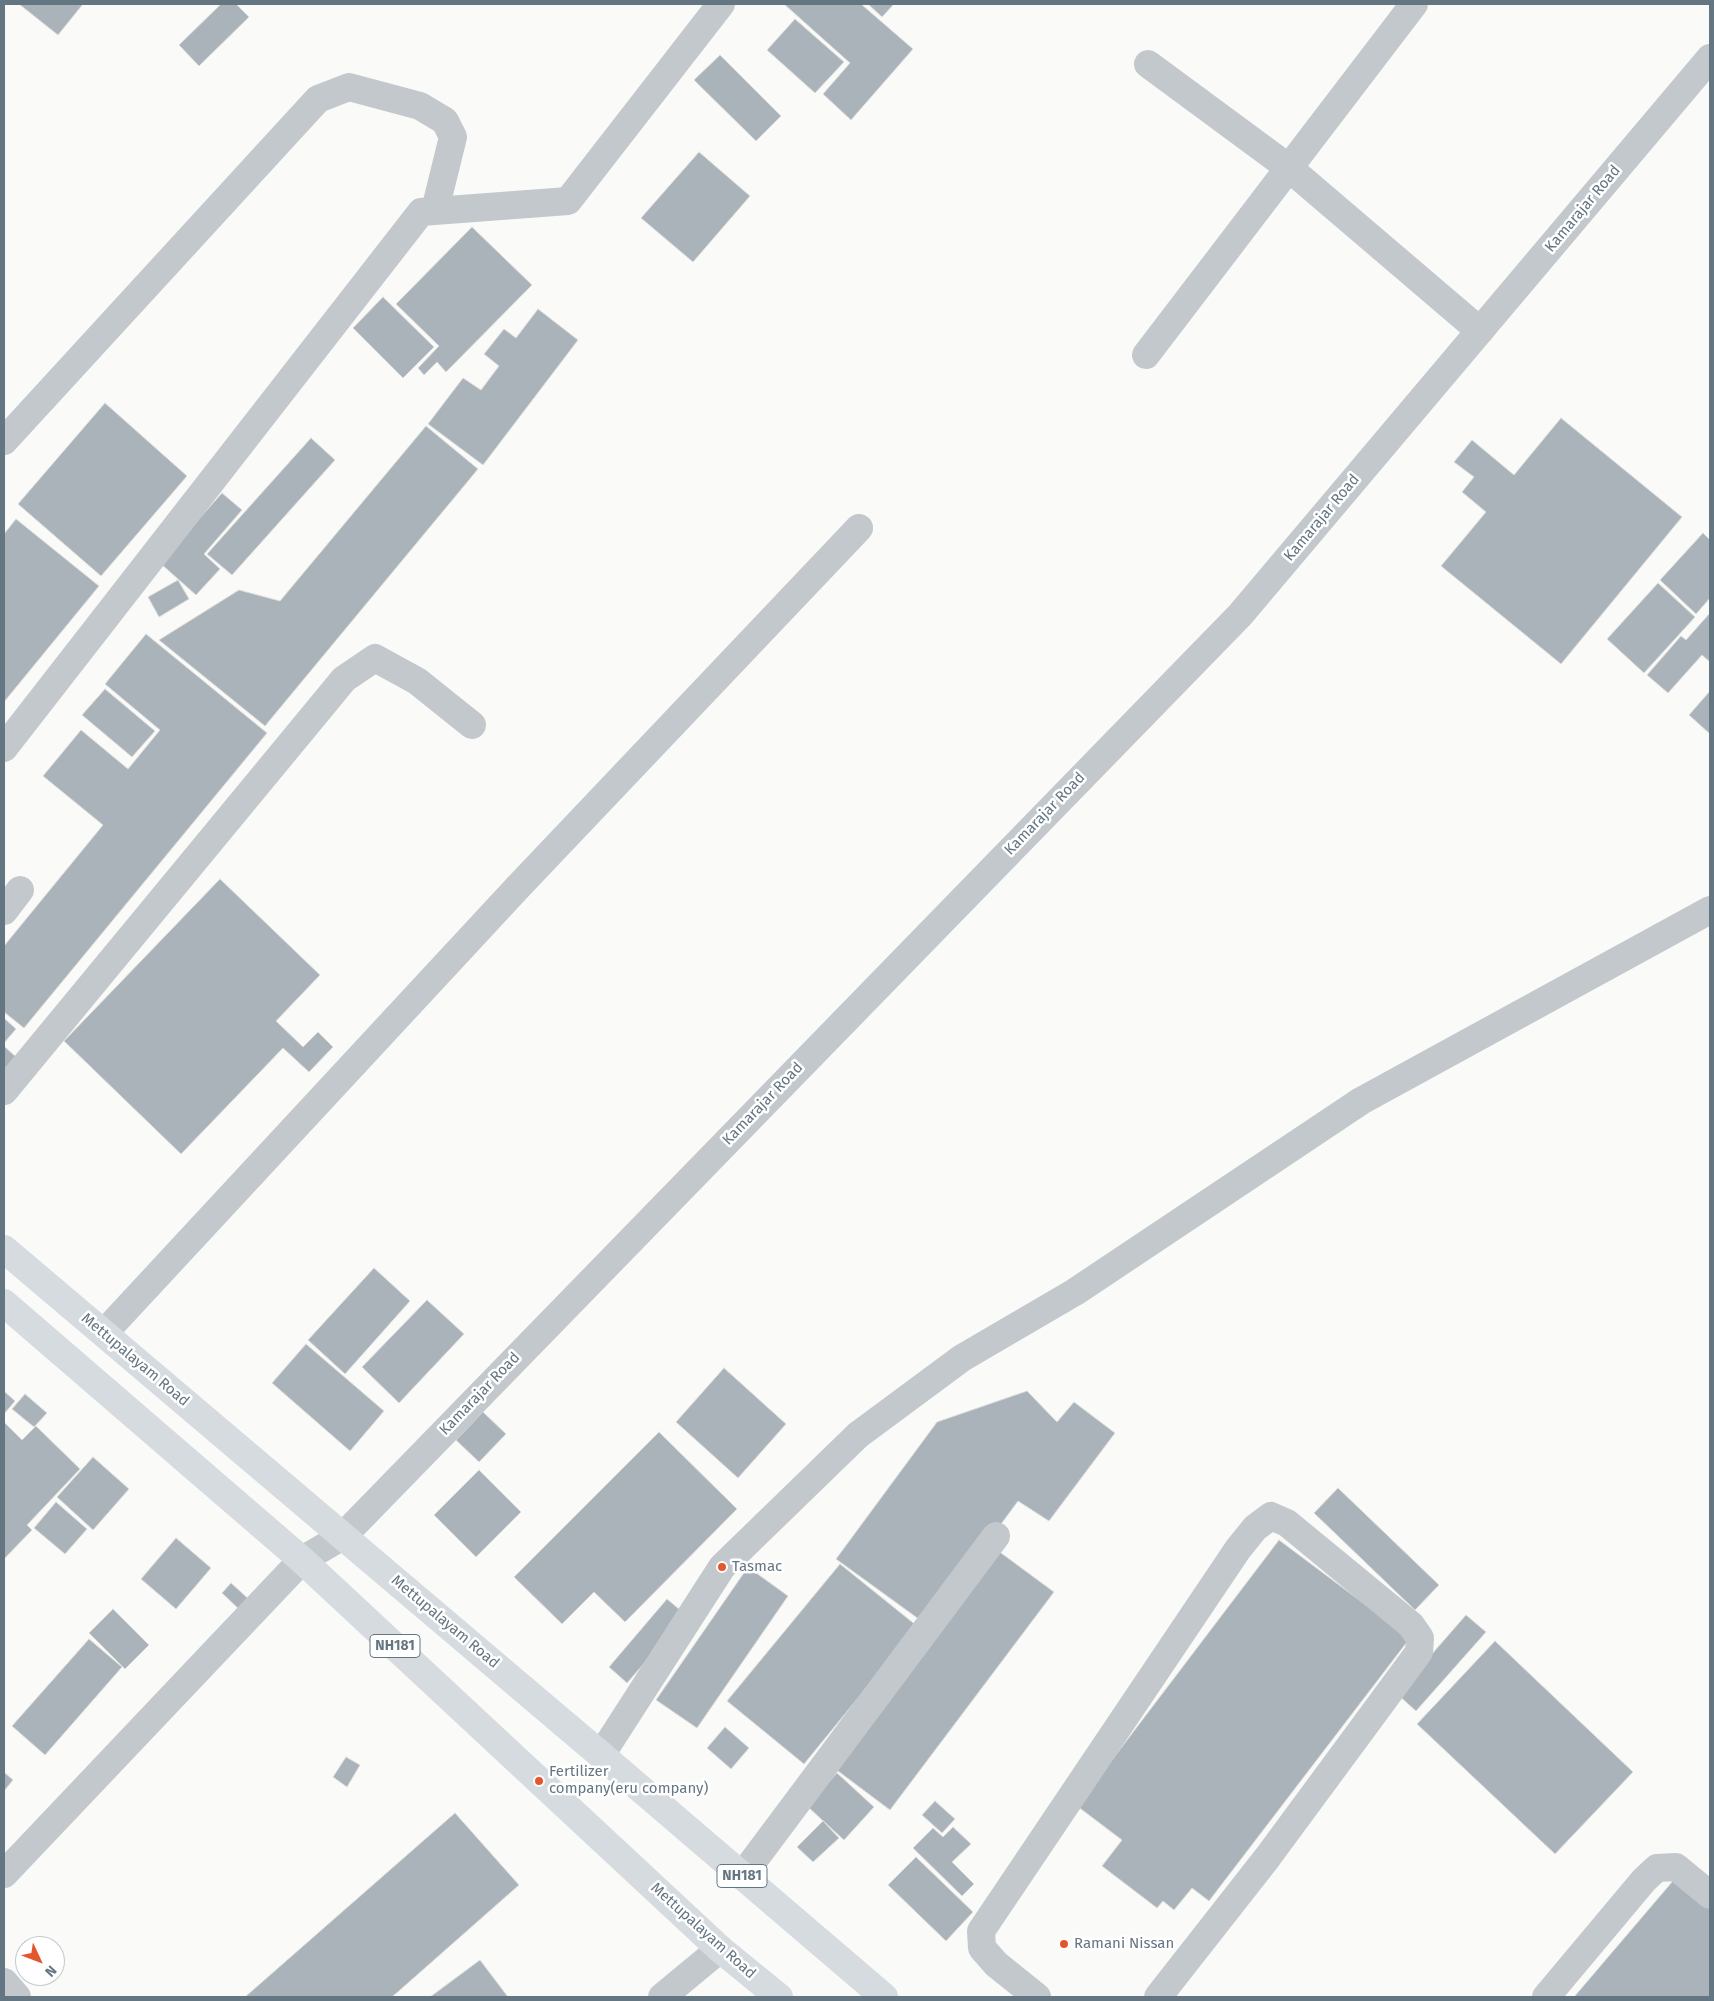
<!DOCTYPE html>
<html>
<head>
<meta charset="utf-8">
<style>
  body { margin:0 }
  #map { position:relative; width:1714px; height:2001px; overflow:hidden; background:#fafaf8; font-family:"Fira Sans",sans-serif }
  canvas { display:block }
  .frame { position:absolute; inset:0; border:5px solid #657683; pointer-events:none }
  .north { position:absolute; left:15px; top:1936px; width:50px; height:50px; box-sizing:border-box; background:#fff; border:1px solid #c1c8cd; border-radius:50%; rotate:133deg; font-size:14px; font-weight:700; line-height:20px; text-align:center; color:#657683 }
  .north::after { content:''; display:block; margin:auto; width:18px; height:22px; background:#e4572e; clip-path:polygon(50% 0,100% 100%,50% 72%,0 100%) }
</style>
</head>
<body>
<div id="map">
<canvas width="1714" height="2001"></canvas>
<div class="frame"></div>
<div class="north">N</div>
</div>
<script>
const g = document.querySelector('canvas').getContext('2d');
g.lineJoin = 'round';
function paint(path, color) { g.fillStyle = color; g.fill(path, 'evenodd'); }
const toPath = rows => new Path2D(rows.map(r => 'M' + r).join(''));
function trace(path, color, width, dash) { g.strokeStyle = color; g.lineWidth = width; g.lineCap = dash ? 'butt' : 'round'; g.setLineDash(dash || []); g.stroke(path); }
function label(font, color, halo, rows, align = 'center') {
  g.font = font + ' "Fira Sans",sans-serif'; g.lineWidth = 5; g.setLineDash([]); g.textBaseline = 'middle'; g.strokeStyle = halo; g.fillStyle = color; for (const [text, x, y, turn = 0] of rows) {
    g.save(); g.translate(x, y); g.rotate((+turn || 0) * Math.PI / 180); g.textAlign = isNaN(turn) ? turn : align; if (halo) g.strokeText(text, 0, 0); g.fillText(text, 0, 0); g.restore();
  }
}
const building = toPath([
  [19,4,83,4,58,35,19,4],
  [221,4,236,4,249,17,199,66,179,45,221,4],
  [784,4,861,4,913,49,851,120,823,94,850,63,784,4],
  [868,4,894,4,882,17,868,4],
  [795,19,844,62,815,93,767,50,795,19],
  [720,55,781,116,756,141,694,80,720,55],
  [699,152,750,196,693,262,641,218,699,152],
  [472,227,532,285,446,372,437,362,424,375,418,368,439,346,396,304,472,227],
  [383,297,434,347,403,378,353,328,383,297],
  [538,309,578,340,483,465,428,424,463,378,481,390,499,366,484,354,504,329,516,338,538,309],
  [105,403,187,476,101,576,18,504,105,403],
  [1561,418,1682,517,1561,664,1441,566,1486,512,1462,492,1474,477,1454,462,1472,440,1514,475,1561,418],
  [426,426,478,469,265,726,159,640,239,590,280,601,426,426],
  [311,438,335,460,232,575,207,554,311,438],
  [222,493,242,510,204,554,220,569,196,595,160,563,222,493],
  [16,519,99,586,4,702,4,534,16,519],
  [1703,533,1710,540,1710,598,1696,614,1660,580,1703,533],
  [178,580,189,599,159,617,148,597,178,580],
  [1658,583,1695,617,1644,673,1607,639,1658,583],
  [1710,613,1710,662,1702,655,1668,693,1647,675,1681,636,1686,640,1710,613],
  [146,634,267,733,24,1028,4,1012,4,946,103,825,43,776,81,730,128,769,160,730,105,684,146,634],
  [105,689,155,731,132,757,82,715,105,689],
  [1710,691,1710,734,1689,715,1710,691],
  [220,879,320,975,276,1021,303,1047,318,1032,333,1047,309,1072,283,1048,181,1154,64,1041,220,879],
  [4,1018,16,1029,4,1043,4,1018],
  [4,1046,17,1058,4,1072,4,1046],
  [374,1268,410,1301,345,1374,308,1340,374,1268],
  [427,1300,464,1334,399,1403,362,1367,427,1300],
  [306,1344,384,1411,350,1451,272,1383,306,1344],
  [724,1368,786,1424,738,1478,676,1422,724,1368],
  [4,1391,15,1401,4,1414,4,1391],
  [1027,1391,1057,1422,1074,1402,1115,1433,1049,1521,1018,1501,927,1625,836,1559,937,1422,1027,1391],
  [25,1394,47,1413,34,1427,12,1409,25,1394],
  [483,1412,506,1434,479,1462,456,1440,483,1412],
  [4,1422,22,1440,36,1426,80,1469,27,1525,32,1530,4,1559,4,1422],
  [659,1432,737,1509,625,1622,594,1592,562,1624,514,1577,659,1432],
  [93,1457,129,1489,93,1530,57,1497,93,1457],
  [479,1470,521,1512,476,1557,434,1515,479,1470],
  [1338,1488,1439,1585,1415,1610,1314,1513,1338,1488],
  [56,1502,87,1529,65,1554,34,1528,56,1502],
  [176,1538,211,1568,176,1609,141,1579,176,1538],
  [1279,1540,1410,1638,1209,1901,1192,1888,1174,1910,1163,1901,1157,1908,1102,1866,1122,1840,1077,1806,1279,1540],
  [997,1550,1054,1592,890,1810,834,1768,997,1550],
  [840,1564,917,1626,804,1764,727,1701,840,1564],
  [748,1567,788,1596,697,1728,656,1700,748,1567],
  [231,1583,253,1603,243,1613,222,1593,231,1583],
  [667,1599,686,1615,627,1683,609,1667,667,1599],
  [113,1609,149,1645,125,1669,89,1633,113,1609],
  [1466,1615,1486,1632,1416,1711,1397,1694,1466,1615],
  [89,1639,122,1667,45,1755,12,1726,89,1639],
  [1495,1641,1633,1772,1555,1854,1417,1724,1495,1641],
  [725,1727,749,1748,731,1769,707,1748,725,1727],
  [346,1757,360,1765,347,1787,333,1777,346,1757],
  [4,1772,13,1780,4,1791,4,1772],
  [837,1773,874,1807,844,1840,807,1806,837,1773],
  [935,1801,955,1819,942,1833,922,1815,935,1801],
  [455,1813,519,1885,392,1997,245,1997,455,1813],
  [823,1821,839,1838,813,1862,797,1847,823,1821],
  [953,1827,971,1844,952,1862,974,1884,962,1896,913,1848,933,1828,943,1837,953,1827],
  [916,1857,973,1912,946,1941,888,1885,916,1857],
  [1678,1875,1710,1902,1710,1997,1574,1997,1678,1875],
  [480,1960,508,1997,430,1997,480,1960]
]);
const minor = toPath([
  [1148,64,1289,168,1480,331],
  [1146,355,1414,4],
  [4,441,318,99,349,87,420,106,445,121,453,137,435,210],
  [4,748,421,212,568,201,721,4],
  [4,911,20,890],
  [4,1091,344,679,375,658,417,681,472,725],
  [104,1333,518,887,859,528],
  [601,1755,722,1567,858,1435,962,1358,1075,1292,1361,1101,1710,910],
  [4,1874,302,1560,343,1536,1240,615,1710,58],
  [742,1876,996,1536],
  [4,1982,17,1997],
  [662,1997,720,1949],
  [1037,1997,996,1964,982,1948,981,1931,1238,1549,1255,1528,1271,1516,1287,1523,1411,1625,1420,1638,1419,1652,1267,1858,1158,1997],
  [1546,1997,1644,1880,1657,1868,1676,1867,1710,1895]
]);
const highway = toPath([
  [4,1249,601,1755,884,1997],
  [4,1303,302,1560,720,1949,779,1997]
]);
const markers = [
  [722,1567,5,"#e4572e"],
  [539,1781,5,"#e4572e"],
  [1064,1944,5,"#e4572e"]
];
const shields = [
  [395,1646,50],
  [742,1876,50]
];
const shieldNames = [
  ["NH181",395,1646],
  ["NH181",742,1876]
];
const streetNames = [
  ["Kamarajar Road",1583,209,-50],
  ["Kamarajar Road",1322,518,-50],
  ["Kamarajar Road",1045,814,-46],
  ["Kamarajar Road",763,1104,-46],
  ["Mettupalayam Road",135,1360,40],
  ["Kamarajar Road",480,1394,-46],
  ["Mettupalayam Road",445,1622,40],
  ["Mettupalayam Road",703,1931,42]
];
const poiNames = [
  ["Tasmac",732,1567],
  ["Fertilizer",549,1772],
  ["company(eru company)",549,1789],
  ["Ramani Nissan",1074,1944]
];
paint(building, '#aab3b9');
trace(building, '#dcdcda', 1);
trace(minor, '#c3c8cc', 28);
trace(highway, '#d6dbdf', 28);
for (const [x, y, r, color] of markers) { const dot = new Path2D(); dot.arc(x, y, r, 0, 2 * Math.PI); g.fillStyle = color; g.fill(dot); trace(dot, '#fff', 2); }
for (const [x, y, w] of shields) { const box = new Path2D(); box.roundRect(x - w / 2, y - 11.5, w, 23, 4); g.fillStyle = '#fff'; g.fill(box); trace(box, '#657683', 1); }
label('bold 14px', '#657683', null, shieldNames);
label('15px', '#657683', '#fff', streetNames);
label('15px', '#657683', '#fff', poiNames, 'left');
</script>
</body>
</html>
